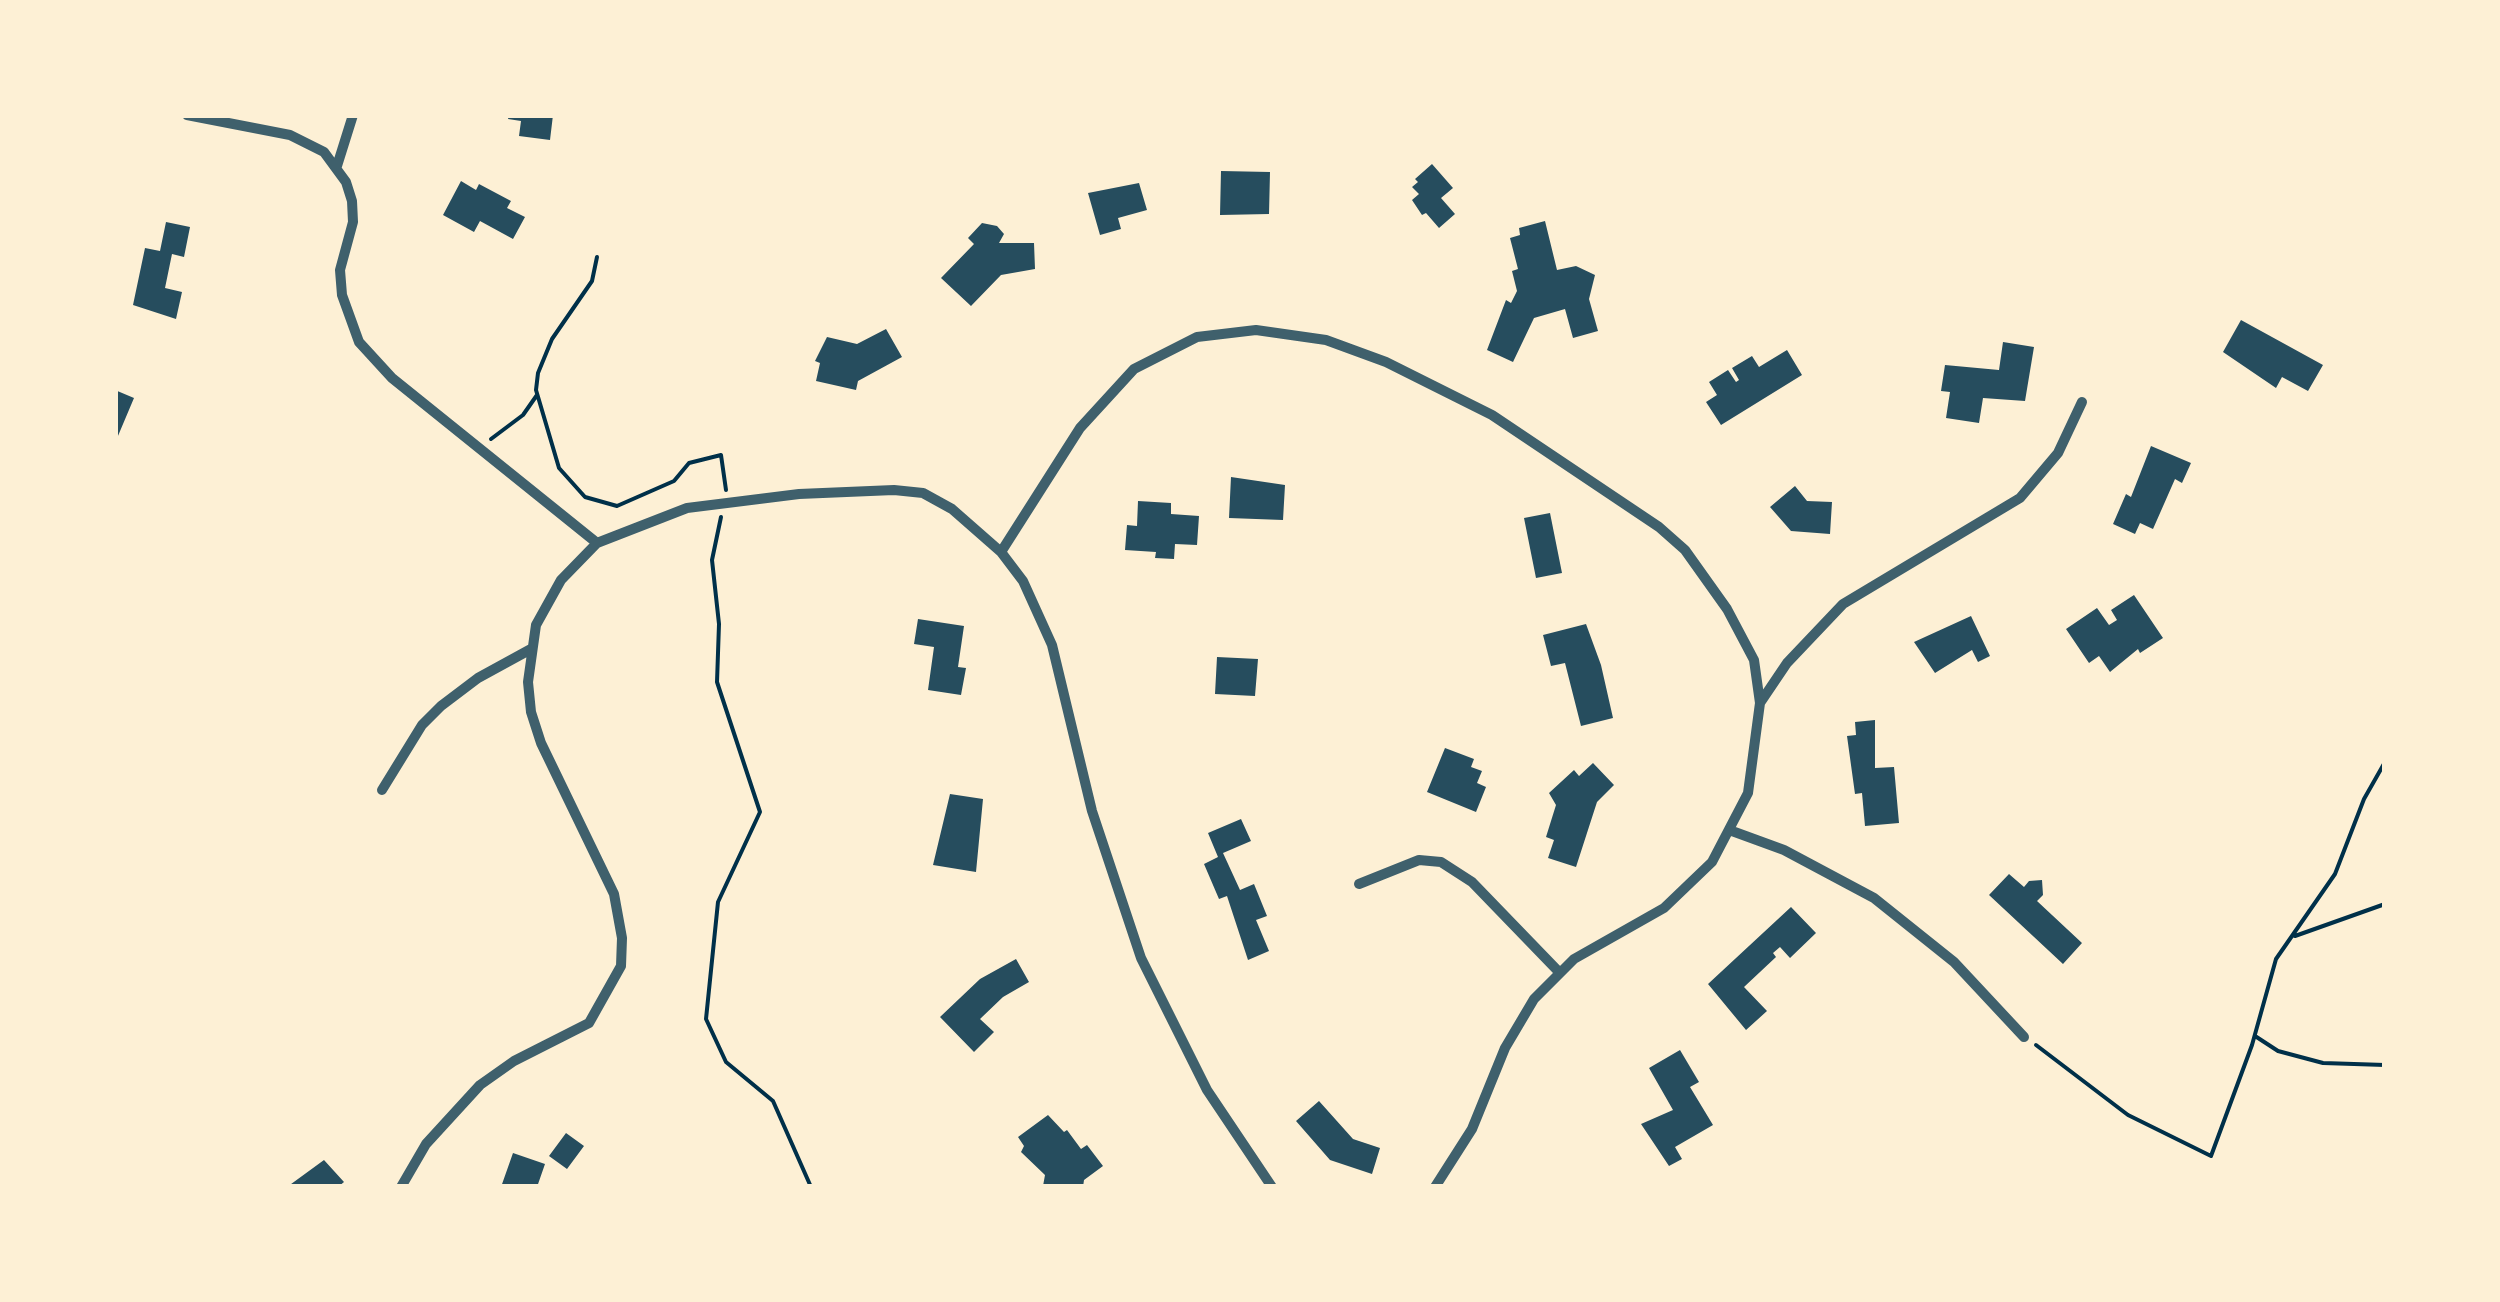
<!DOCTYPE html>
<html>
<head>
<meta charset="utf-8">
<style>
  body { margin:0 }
  #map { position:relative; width:2500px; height:1302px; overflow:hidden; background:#fdf0d5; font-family:"IBM Plex Sans",sans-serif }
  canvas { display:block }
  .frame { position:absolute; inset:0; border:118px solid #fdf0d5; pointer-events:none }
</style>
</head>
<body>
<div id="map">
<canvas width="2500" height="1302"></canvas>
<div class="frame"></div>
</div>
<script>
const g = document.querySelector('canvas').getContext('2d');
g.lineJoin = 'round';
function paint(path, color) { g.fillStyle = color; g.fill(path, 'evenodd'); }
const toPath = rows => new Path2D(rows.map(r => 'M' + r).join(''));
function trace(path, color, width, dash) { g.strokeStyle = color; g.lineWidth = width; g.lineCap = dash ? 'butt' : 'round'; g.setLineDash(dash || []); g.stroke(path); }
const building = toPath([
  [509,115,553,115,550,140,519,136,521,121,508,119],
  [1432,164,1453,188,1441,198,1455,214,1439,228,1426,213,1422,215,1412,200,1419,194,1412,187,1418,182,1415,179],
  [1221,171,1270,172,1269,214,1220,215],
  [461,181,476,190,479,184,511,201,507,208,525,217,513,239,480,221,474,232,443,215],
  [1139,183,1147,210,1118,218,1121,229,1100,235,1088,193],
  [1545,221,1557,270,1576,266,1595,275,1589,299,1598,331,1573,338,1565,309,1534,318,1513,362,1487,350,1506,300,1511,303,1517,291,1512,271,1518,269,1510,238,1520,235,1519,228],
  [166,222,190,227,184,257,172,254,165,288,182,292,176,319,133,305,145,248,160,251],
  [982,223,997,226,1004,234,999,243,1034,243,1035,269,1001,275,971,306,941,278,974,244,968,238],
  [2241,320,2323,365,2308,391,2282,377,2276,388,2223,352],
  [886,329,902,357,858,381,856,390,816,381,820,363,815,361,827,337,857,344],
  [2003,342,2034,347,2025,401,1983,398,1979,423,1946,418,1950,392,1941,391,1945,365,1999,370],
  [1787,350,1802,375,1721,425,1706,402,1717,395,1709,382,1728,370,1736,382,1739,380,1732,368,1752,356,1759,367],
  [115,390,134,398,115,443],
  [2151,446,2191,463,2182,483,2175,479,2153,529,2140,523,2135,534,2113,524,2126,494,2131,497],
  [1231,477,1285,485,1283,520,1229,518],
  [1795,486,1807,501,1832,502,1830,534,1791,531,1770,507],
  [1138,501,1171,503,1171,514,1199,516,1197,545,1175,544,1174,559,1155,558,1156,552,1125,550,1127,525,1137,526],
  [1550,513,1562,573,1536,578,1524,518],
  [2134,595,2163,638,2140,653,2138,649,2110,672,2099,656,2089,663,2066,629,2097,608,2109,625,2117,620,2111,610],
  [1971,616,1990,656,1978,662,1972,650,1935,673,1914,642],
  [918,619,964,626,958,667,966,668,961,695,928,690,934,647,914,644],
  [1586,624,1601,665,1613,718,1581,726,1565,663,1551,666,1543,635],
  [1217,657,1258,659,1255,696,1215,694],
  [1875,720,1875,768,1894,767,1899,823,1865,826,1862,793,1855,794,1847,736,1856,735,1855,722],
  [1445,748,1474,759,1471,767,1482,771,1477,783,1486,787,1476,812,1427,792],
  [1593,763,1614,785,1597,802,1576,867,1548,858,1554,840,1546,837,1556,805,1549,793,1574,770,1579,776],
  [950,794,983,799,976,872,933,865],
  [1241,819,1251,841,1223,853,1240,890,1254,884,1267,916,1256,920,1269,951,1248,960,1227,896,1219,899,1204,864,1218,857,1208,833],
  [2009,874,2024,887,2029,881,2042,880,2043,895,2037,901,2082,943,2063,964,1989,895],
  [1791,907,1816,933,1790,958,1780,947,1773,953,1776,957,1744,987,1767,1011,1746,1030,1708,984],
  [1016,959,1029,982,1003,997,980,1019,994,1032,974,1052,940,1017,980,979],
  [1680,1050,1699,1082,1690,1087,1713,1125,1675,1147,1682,1159,1669,1166,1641,1124,1673,1110,1649,1068],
  [1319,1101,1353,1139,1380,1148,1372,1174,1330,1160,1296,1121],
  [1048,1115,1064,1132,1067,1130,1081,1149,1087,1145,1103,1166,1084,1180,1083,1187,1043,1186,1045,1175,1021,1152,1024,1146,1018,1137],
  [566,1133,584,1146,567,1169,549,1156],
  [513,1153,545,1164,537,1187,501,1187],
  [324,1160,344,1182,338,1187,287,1187]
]);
const path = toPath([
  [597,257,592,281,552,339,538,373,536,390,559,468,585,497,617,506,674,481,689,463,721,455,726,490],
  [491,439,523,415,537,395],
  [721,517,712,560,719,624,717,682,760,812,718,902,706,1019,726,1062,773,1101,811,1187],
  [2295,936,2385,904],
  [2255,1036,2278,1051,2323,1063,2385,1065],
  [2036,1045,2128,1115,2211,1156,2252,1045,2276,959,2335,874,2364,799,2385,762]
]);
const minor = toPath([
  [187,115,290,135,324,152,346,182,352,201,353,222,340,270,342,295,359,342,392,378,597,543],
  [337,166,353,115],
  [1001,552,1080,428,1134,369,1197,337,1256,330,1326,340,1386,362,1492,415,1659,527,1685,550,1727,609,1754,660,1760,703],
  [382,790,422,725,441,706,478,678,531,649],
  [1732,831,1784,850,1874,898,1954,962,2024,1037],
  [1359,884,1419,860,1441,862,1472,882,1559,972],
  [401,1187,426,1144,480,1085,514,1061,589,1023,621,966,622,938,614,894,541,743,531,712,528,682,536,625,561,580,597,543,687,508,799,494,894,490,923,493,952,509,1001,552,1023,581,1052,645,1092,811,1141,958,1207,1090,1272,1187],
  [1435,1187,1472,1129,1505,1048,1534,999,1574,959,1664,908,1712,862,1748,793,1760,703,1787,663,1843,604,2020,498,2058,453,2082,402]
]);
paint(building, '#264d5e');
trace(path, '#003049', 4);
trace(minor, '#3f606c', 10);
</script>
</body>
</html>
